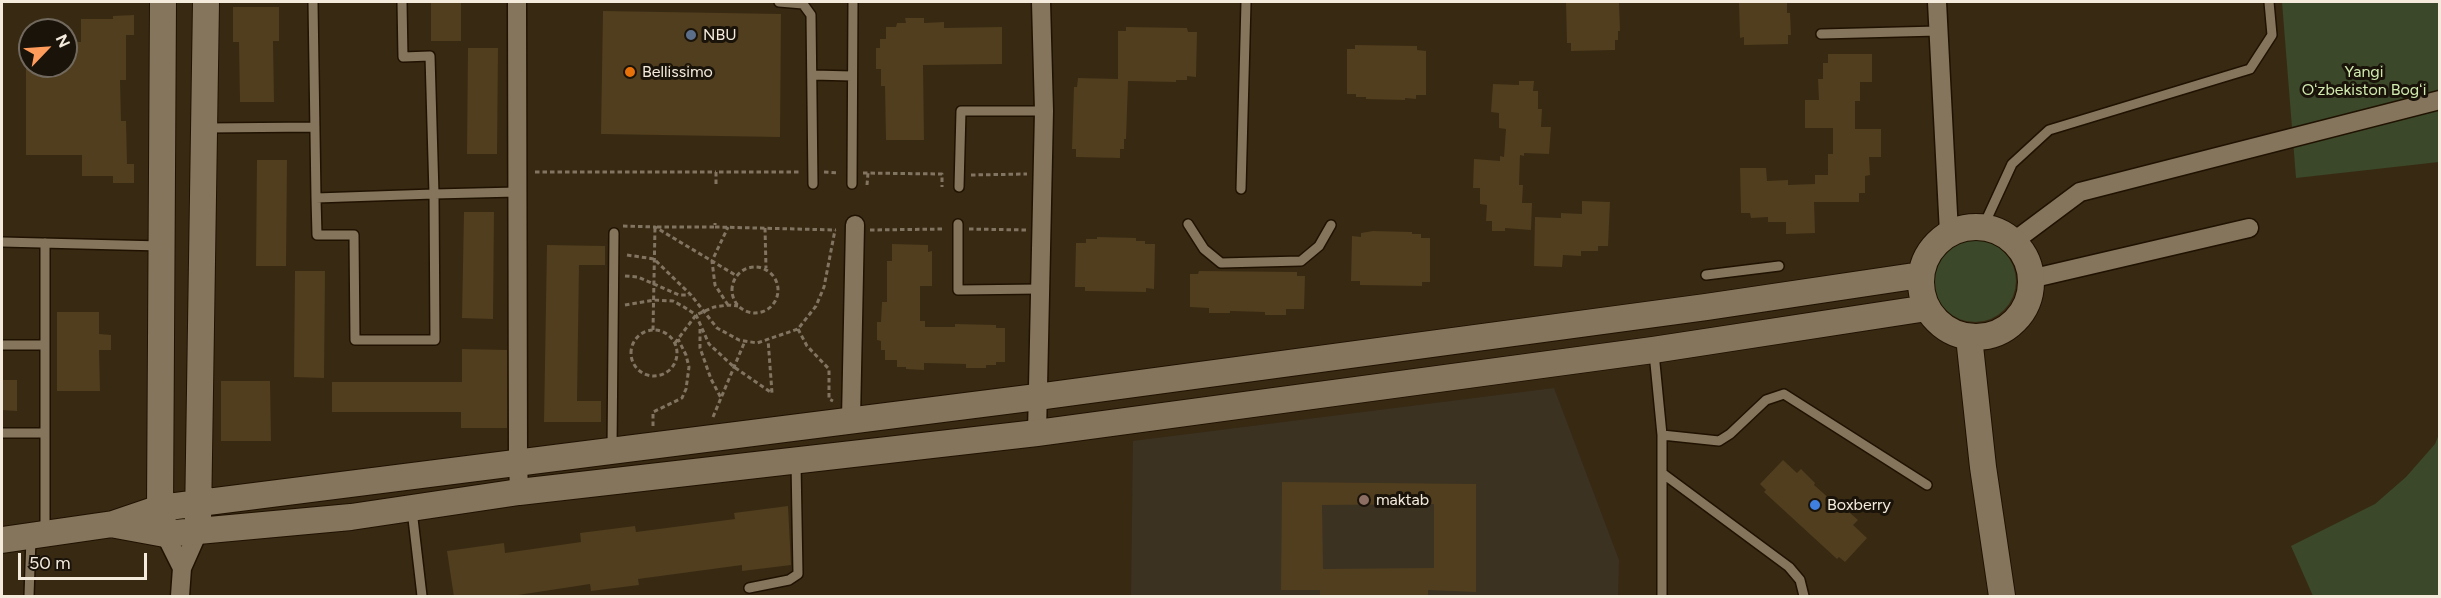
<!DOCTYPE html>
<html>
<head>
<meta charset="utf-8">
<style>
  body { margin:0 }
  #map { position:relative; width:2441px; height:598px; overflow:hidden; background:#382913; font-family:Figtree,sans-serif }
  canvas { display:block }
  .frame { position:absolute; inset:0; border:3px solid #f4ebdd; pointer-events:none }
  .north { position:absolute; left:18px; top:18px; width:60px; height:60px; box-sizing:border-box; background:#1a130a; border:2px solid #71695e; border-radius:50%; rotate:65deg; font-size:16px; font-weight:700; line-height:24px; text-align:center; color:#f4ebdd }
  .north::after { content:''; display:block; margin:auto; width:21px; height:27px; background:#ff9b5b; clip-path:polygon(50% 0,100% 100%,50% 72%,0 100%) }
  .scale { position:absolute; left:18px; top:553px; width:129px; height:27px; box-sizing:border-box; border:3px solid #f4ebdd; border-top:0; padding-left:8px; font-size:18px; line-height:21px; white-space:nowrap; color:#f4ebdd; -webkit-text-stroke:4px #1a130a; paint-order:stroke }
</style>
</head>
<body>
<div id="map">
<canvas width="2441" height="598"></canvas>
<div class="frame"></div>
<div class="north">N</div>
<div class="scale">50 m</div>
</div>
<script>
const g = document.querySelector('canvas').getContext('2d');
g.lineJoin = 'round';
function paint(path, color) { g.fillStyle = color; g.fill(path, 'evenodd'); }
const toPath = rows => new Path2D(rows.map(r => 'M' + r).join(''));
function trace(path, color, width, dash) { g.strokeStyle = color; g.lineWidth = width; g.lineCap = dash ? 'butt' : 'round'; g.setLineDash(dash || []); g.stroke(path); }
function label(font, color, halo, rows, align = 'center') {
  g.font = font + ' Figtree,sans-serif'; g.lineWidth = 6; g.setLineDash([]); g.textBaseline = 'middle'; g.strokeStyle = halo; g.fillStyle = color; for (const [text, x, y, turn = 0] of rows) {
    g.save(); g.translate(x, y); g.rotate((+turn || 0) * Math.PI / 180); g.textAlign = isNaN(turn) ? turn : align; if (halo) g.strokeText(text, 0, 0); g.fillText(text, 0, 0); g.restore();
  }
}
const education = toPath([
  [1554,388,1619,560,1618,596,1131,596,1133,441]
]);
const green = toPath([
  [2282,2,2439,2,2439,162,2296,178],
  '1934 281a41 41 0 1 1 82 0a41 41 0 1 1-82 0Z',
  [2439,434,2439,596,2313,596,2291,546,2375,504,2406,477,2435,444]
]);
const building = toPath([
  [431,2,461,2,461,41,431,41],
  [1566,2,1619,2,1620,31,1618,31,1618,40,1615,40,1615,50,1571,51,1571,43,1567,43],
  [1739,2,1787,2,1787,13,1790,13,1791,35,1788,35,1788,44,1744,45,1744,37,1740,38],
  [233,7,279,7,279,41,273,41,274,102,240,102,239,42,233,42],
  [603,11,781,14,780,137,601,134],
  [134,15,134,35,126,35,126,80,120,80,121,121,126,121,127,164,134,164,134,183,113,183,113,176,82,176,82,155,26,155,26,66,66,66,66,42,81,42,81,19,113,19,113,16],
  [905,18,924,18,924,23,944,22,944,28,1002,27,1002,64,923,65,924,140,886,140,885,86,881,86,881,69,876,69,876,48,880,48,880,39,886,39,886,27,896,27,897,23,906,23],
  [1126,27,1187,28,1188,32,1197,32,1196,77,1187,76,1187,80,1176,80,1176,82,1128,81,1126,139,1124,139,1124,149,1120,149,1120,158,1076,157,1076,149,1072,149,1074,87,1077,87,1078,78,1118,79,1118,31,1126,31],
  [1355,45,1417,46,1417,50,1426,51,1426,95,1416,95,1416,99,1405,98,1405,100,1366,99,1366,97,1356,97,1356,94,1347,94,1347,49,1355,49],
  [468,48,498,48,497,154,467,154],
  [1828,54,1872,54,1872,82,1860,82,1860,101,1855,101,1855,129,1881,129,1881,157,1869,157,1870,175,1865,176,1865,193,1859,193,1859,202,1814,202,1815,233,1786,234,1786,222,1768,222,1768,217,1751,218,1750,213,1741,213,1740,168,1766,168,1767,181,1788,180,1788,185,1815,184,1815,175,1828,175,1828,154,1833,154,1833,128,1805,128,1805,100,1819,100,1818,79,1823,79,1823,63,1828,63],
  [1519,81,1534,81,1533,91,1538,91,1538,109,1542,109,1541,127,1551,127,1549,154,1524,153,1524,156,1520,155,1519,185,1523,185,1522,203,1532,203,1531,230,1505,228,1505,231,1492,231,1492,221,1486,221,1487,205,1480,204,1480,188,1473,188,1474,159,1500,161,1500,156,1504,157,1506,129,1499,128,1499,113,1491,112,1493,84,1519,85],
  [257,160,287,160,286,266,256,266],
  [1582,201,1610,202,1608,246,1598,246,1598,251,1581,251,1581,256,1563,255,1562,267,1534,266,1535,217,1561,218,1561,213,1582,214],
  [464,212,494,212,493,319,462,318],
  [1373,231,1412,232,1412,234,1421,234,1421,238,1430,238,1430,282,1422,282,1422,286,1360,285,1360,281,1351,281,1352,236,1361,237,1361,233],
  [1097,237,1136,238,1136,241,1145,241,1145,244,1155,244,1154,289,1146,288,1146,292,1085,291,1085,287,1075,287,1076,243,1086,243,1086,239,1097,239],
  [892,244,928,245,928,252,932,251,932,286,920,286,920,321,925,321,925,327,955,327,955,324,996,325,996,328,1005,328,1005,362,996,362,996,365,986,365,986,368,966,368,966,364,924,363,924,370,906,369,906,367,897,367,897,360,885,360,885,350,881,350,881,341,877,340,877,322,881,322,882,302,887,302,887,261,892,261],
  [547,245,605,246,605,265,579,265,577,401,601,401,601,422,544,422],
  [295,271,325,271,324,378,294,377],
  [1199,271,1297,272,1297,276,1305,276,1304,309,1286,309,1286,315,1265,315,1265,312,1230,311,1230,313,1209,313,1209,308,1190,307,1190,274,1198,274],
  [57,312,99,312,99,334,111,335,111,350,99,350,100,391,57,391],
  [462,349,507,350,507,428,461,428,461,412,332,412,332,382,462,382],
  [2,380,17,380,17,411,2,410],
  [221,381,270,381,271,441,221,441],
  [1783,460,1797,473,1801,469,1815,483,1814,485,1840,508,1842,506,1858,520,1853,525,1867,538,1845,562,1839,557,1837,559,1764,492,1766,490,1760,484],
  [1282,482,1476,484,1476,592,1428,590,1428,597,1320,597,1320,590,1281,590],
  [1434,504,1434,568,1323,569,1322,505],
  [788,506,791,565,742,571,742,565,638,579,639,585,591,591,590,584,505,597,454,597,447,551,504,543,505,553,581,542,580,533,635,526,636,532,735,519,734,513]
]);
const path = toPath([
  [535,172,716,172],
  [824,172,839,173],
  [863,173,942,174,942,187],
  [971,175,1027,174],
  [716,184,716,172,800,172],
  [867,185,868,173],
  [623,226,655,227,737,276],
  [715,227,836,230],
  [765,228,766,268],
  [969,229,1026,230],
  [870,230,945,229],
  [627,255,654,259,691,295,717,328,739,340,757,343,798,329,816,306,824,287,835,230],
  '732 290a23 23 0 1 1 46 0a23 23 0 1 1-46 0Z',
  [625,276,638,277,679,295,689,295],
  [625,305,654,300,673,301,684,307,696,315,709,344,734,367,772,393,768,339],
  [728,305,715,285,712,261,728,227],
  [700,329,700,348,711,379,721,398],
  [798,329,807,346,829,369,829,399,833,401],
  [653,330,655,227,715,227,715,223],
  '631 353a23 23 0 1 1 46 0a23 23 0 1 1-46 0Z',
  [675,343,696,315,714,307,728,305,738,306],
  [713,417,745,341],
  [653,426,653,412,682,398,686,389,689,367,686,355,678,339]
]);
const lane = toPath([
  [313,2,316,198,434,194,435,340,355,340,354,235,317,235,316,198],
  [402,2,403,57,430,56,434,194,517,192],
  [779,2,803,4,811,15,813,184],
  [1821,34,1938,31],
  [813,75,852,76],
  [207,128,315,127],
  [852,184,853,2],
  [959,187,961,111,1044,111],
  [1241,189,1246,2],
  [958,224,958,290,1040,289],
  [1188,224,1204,249,1221,263,1301,261,1319,246,1331,225],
  [1983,227,2012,164,2049,130,2250,69,2272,35,2269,2],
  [2,242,161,246],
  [45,243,45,532],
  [1706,275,1779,266],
  [2,345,45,345],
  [1654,353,1662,435,1662,596],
  [2,433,45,433],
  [1662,435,1719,441,1730,434,1766,400,1784,394,1927,485],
  [612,449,614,233],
  [1662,473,1789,567,1800,580,1804,596],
  [412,510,422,596],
  [749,588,789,580,798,574,796,463],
  [29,596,31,538]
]);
const street = toPath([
  [517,2,518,461,519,492],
  [1937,2,1949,233],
  [2013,242,2080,192,2440,100],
  [2030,279,2249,228],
  [851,419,855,225],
  [1037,433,1044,111,1041,2],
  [165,534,182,568],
  [180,596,182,568,198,532]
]);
const secondary = toPath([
  '1921 282a55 55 0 1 1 110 0a55 55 0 1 1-110 0Z',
  [1969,337,1983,467,2002,596],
  [198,520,206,2],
  [163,523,160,508,163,2],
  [116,525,165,534,351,517,519,492,1037,433,1653,350,1927,308],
  [2,540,113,524,160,508,1037,397,1706,307,1921,275]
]);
const markers = [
  [691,35,6,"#5c6f8a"],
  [630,72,6,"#e8710a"],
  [1364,500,6,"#8d6e63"],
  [1815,505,6,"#3f7fe0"]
];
const poiNames = [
  ["NBU",703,35],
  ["Bellissimo",642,72],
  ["maktab",1376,500],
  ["Boxberry",1827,505]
];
const parkNames = [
  ["Yangi",2364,72],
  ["Oʻzbekiston Bogʻi",2364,90]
];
paint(education, '#3b3222');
paint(green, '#3b4829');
paint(building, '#513e1e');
trace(lane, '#1f1200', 12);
trace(street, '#1f1200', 21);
trace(secondary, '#1f1200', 28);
trace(path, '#817461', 3, [4.5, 3]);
trace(lane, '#85755c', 9);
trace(street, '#85755c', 18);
trace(secondary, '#85755c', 26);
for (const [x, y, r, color] of markers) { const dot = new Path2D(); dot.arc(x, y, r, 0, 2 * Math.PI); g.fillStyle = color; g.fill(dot); trace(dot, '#1a130a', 2); }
label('16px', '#f4ebdd', '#1a130a', poiNames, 'left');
label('16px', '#d1ebaf', '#1a130a', parkNames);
</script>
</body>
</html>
